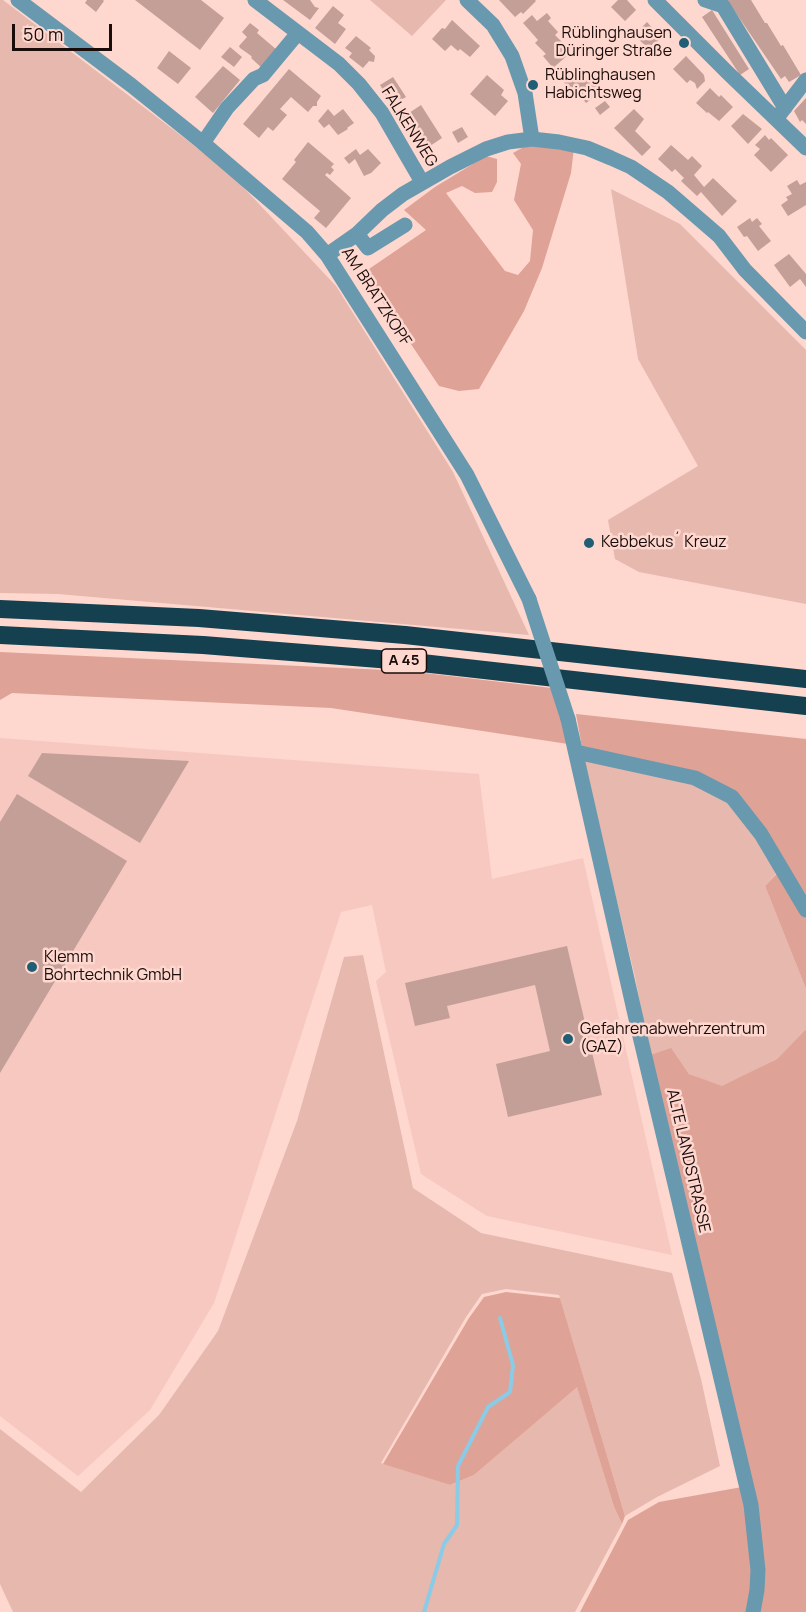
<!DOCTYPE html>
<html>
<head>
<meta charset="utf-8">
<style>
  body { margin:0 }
  #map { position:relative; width:806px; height:1612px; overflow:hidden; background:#fed7cf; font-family:Manrope,sans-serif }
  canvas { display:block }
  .scale { position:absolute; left:12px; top:24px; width:100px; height:27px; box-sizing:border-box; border:3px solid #190c0a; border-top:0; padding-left:8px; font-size:18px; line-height:21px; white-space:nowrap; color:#190c0a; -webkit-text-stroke:4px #fed7cf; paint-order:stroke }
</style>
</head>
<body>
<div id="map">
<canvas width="806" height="1612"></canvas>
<div class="scale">50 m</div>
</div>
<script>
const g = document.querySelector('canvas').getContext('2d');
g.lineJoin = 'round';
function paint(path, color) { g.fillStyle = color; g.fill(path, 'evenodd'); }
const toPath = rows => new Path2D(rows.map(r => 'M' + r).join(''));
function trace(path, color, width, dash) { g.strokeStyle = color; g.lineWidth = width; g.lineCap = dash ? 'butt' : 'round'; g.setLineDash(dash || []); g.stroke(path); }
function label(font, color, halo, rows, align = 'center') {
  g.font = font + ' Manrope,sans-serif'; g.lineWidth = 5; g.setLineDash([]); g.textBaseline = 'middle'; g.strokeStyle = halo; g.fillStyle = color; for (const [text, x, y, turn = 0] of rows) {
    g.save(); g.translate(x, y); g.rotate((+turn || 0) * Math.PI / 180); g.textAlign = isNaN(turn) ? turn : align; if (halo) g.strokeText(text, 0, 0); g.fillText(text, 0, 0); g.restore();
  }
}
const built = toPath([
  [0,738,479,774,492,879,583,858,672,1255,487,1216,421,1174,376,981,386,972,372,905,341,912,214,1303,150,1410,78,1476,0,1416]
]);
const green = toPath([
  [0,0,3,0,229,172,336,286,453,472,529,635,58,594,0,593],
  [370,0,446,0,412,36],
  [611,189,680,224,806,350,806,604,639,572,615,559,608,520,698,466,638,359],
  [583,758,695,781,730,800,782,867,765,886,806,989,806,1029,777,1059,722,1087,689,1074,671,1049,650,1055,635,977],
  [363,955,413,1188,481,1233,672,1273,701,1379,720,1466,657,1497,625,1516,559,1295,506,1289,482,1294,466,1317,381,1463,450,1485,474,1475,577,1386,614,1507,622,1524,575,1612,13,1612,0,1584,0,1429,81,1492,159,1415,218,1331,297,1121,344,957]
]);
const forest = toPath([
  [529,144,574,148,571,173,542,268,524,311,479,389,459,391,439,386,362,271,369,269,426,230,404,210,435,187,486,156,497,159,497,182,492,192,475,193,462,186,446,193,505,271,518,275,530,261,533,230,514,200,521,164,513,153],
  [0,652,407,671,552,688,568,744,331,708,12,693,0,700],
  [576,714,806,739,806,989,765,886,786,864,734,796,582,747],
  [806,1029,806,1612,580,1612,628,1520,659,1502,753,1485,650,1055,671,1048,689,1074,722,1086,777,1059],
  [506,1292,560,1298,625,1516,622,1524,614,1507,577,1387,474,1475,450,1485,383,1464,469,1318,484,1297]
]);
const stream = toPath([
  [424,1612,444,1544,457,1525,458,1466,488,1407,510,1392,513,1365,500,1318]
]);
const building = toPath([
  [87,0,103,0,104,1,96,12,85,3],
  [135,0,201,0,224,18,200,50],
  [283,0,310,0,315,7,319,8,310,20],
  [499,0,535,0,536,1,523,14,521,12,515,17],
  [618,0,627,0,636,10,625,21,611,7],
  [727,0,751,0,765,23,767,23,781,46,783,45,801,75,789,82,785,76,781,79],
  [333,6,344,15,338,23,346,29,335,44,315,28],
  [712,10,749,69,740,75,702,17],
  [547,13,551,18,548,21,558,32,555,35,566,46,563,48,568,55,553,68,543,56,546,54,535,43,538,40,523,23,532,15,537,21],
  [452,20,480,46,470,57,460,49,458,51,451,45,445,51,432,39,442,28,445,29],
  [647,22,661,38,649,49,634,35],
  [250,23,259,30,257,33,277,50,262,68,251,58,252,57,250,55,240,48,239,46,247,37,242,32],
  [356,36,371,48,369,50,375,56,374,62,369,61,363,68,349,57,352,53,345,48],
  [230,47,242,57,234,67,221,57],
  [169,51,191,68,178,84,157,68],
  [686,56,704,75,705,81,697,89,695,83,690,80,687,83,673,69],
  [223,66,240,80,213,113,195,97],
  [580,67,601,92,586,103,579,94,576,97,563,81],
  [289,69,321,96,317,102,317,106,313,106,308,112,291,97,280,109,287,115,273,131,268,127,259,138,243,124],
  [487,75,504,90,501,95,508,101,495,116,470,94],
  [393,77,406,97,392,105,380,85],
  [710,88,719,97,721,95,733,107,719,121,708,112,707,113,696,103],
  [806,98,806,124,802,120,800,122,794,111],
  [605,101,610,107,600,115,595,108],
  [421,105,442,138,421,152,400,119],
  [328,109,334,116,343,109,354,123,347,128,348,129,338,135,329,124,324,128,318,121],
  [634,109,644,119,635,131,651,147,642,156,614,128],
  [743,114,762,129,748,144,731,126],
  [462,127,468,137,458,143,452,132],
  [765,135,769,140,771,138,788,155,771,172,754,155,760,149,755,145],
  [308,142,334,164,331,167,334,170,330,175,327,173,325,175,351,198,326,228,314,218,320,211,282,179,296,162,294,160],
  [671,145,688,160,692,156,702,166,694,175,704,187,713,178,737,201,722,216,701,192,697,196,681,181,684,178,675,169,672,172,658,159],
  [356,149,360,155,368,149,381,163,371,173,364,176,355,159,349,164,344,158],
  [797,180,800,185,806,182,806,205,788,216,781,205,788,200,786,197,792,194,787,186],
  [750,218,752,222,757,218,762,224,759,226,771,241,758,251,747,236,744,237,737,227],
  [789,254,806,274,806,287,800,279,790,287,774,265],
  [42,753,189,761,140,843,28,776],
  [17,794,127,861,0,1073,0,822],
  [567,946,602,1095,508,1117,496,1064,550,1051,535,985,447,1006,450,1018,415,1026,405,983]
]);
const minor = toPath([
  [18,0,131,85,203,143,307,232,327,255,467,475,529,599],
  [255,0,339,64,359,84,382,113,422,182],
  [467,0,493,25,512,56,525,93,532,139],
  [655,0,727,72,806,148],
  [705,0,723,6,785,108],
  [780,114,806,80],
  [203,143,227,108,254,79,263,75,298,33],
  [357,234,368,248,405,225],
  [327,255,357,234,382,210,403,194,450,167,486,149,508,142,532,139,559,142,587,148,611,158,631,167,668,192,719,236,745,270,806,332],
  [568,719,639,1032,751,1505,758,1570,757,1590,753,1612],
  [576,752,695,778,732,797,761,834,806,910]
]);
const highway = toPath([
  [0,609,199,618,405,635,806,679],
  [0,635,203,645,404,661,806,706]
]);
const minorBridge = toPath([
  [529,599,568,719]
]);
const markers = [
  [684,43,6,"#1f5e74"],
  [533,85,6,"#1f5e74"],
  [589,543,6,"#1f5e74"],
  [32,967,6,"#1f5e74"],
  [568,1039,6,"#1f5e74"]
];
const shields = [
  [404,661,45]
];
const shieldNames = [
  ["A 45",404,661]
];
const poiNames = [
  ["Rüblinghausen",672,34,"right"],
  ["Düringer Straße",672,52,"right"],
  ["Rüblinghausen",545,76],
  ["Habichtsweg",545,94],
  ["Kebbekus´ Kreuz",601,543],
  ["Klemm",44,958],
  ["Bohrtechnik GmbH",44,976],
  ["Gefahrenabwehrzentrum",580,1030],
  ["(GAZ)",580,1048]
];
const streetNames = [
  ["FALKENWEG",409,127,58],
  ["AM BRATZKOPF",376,297,57],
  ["ALTE LANDSTRASSE",688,1161,77]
];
paint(built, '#f6c8bf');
paint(green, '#e7b8ae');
paint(forest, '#dfa296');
trace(stream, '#8bcbe5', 4);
paint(building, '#c39f97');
trace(minor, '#6899ae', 15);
trace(highway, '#14404f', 18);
trace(minorBridge, '#6899ae', 15);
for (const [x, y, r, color] of markers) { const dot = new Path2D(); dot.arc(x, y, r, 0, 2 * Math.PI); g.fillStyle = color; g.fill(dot); trace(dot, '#fed7cf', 2); }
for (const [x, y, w] of shields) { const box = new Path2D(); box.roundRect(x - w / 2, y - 12, w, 24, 4.5); g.fillStyle = '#fed7cf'; g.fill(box); trace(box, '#190c0a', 1.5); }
label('bold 15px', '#190c0a', null, shieldNames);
label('16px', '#190c0a', '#fed7cf', poiNames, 'left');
label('16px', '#190c0a', '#fed7cf', streetNames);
</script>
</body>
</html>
